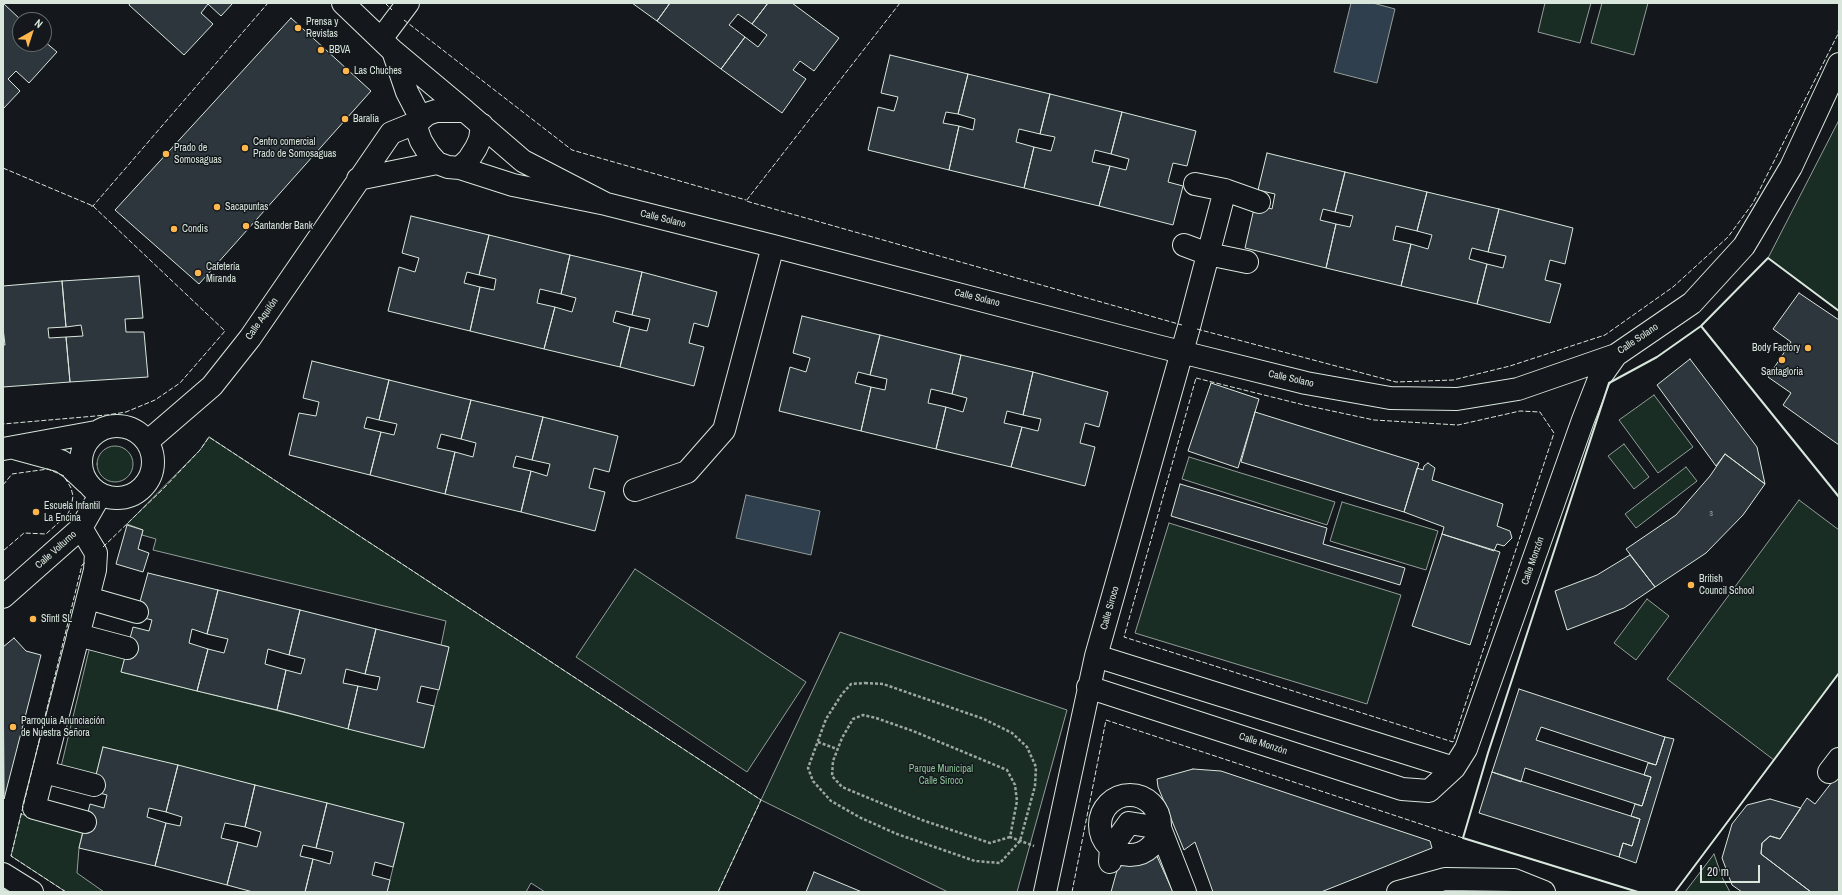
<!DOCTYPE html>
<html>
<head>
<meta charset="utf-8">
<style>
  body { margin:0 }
  #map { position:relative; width:1842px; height:895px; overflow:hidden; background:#14181c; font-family:"Archivo Narrow",sans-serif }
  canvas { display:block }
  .frame { position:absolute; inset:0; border:4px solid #d8e6dc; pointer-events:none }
  .north { position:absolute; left:12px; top:12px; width:40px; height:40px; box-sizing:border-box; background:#14181c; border:1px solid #626a69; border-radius:50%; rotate:39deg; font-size:11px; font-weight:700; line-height:16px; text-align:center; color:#d8e6dc }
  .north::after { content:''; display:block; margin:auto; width:14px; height:18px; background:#ffb74d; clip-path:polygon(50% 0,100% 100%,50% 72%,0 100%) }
  .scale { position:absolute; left:1700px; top:865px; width:60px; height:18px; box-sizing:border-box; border:2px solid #d8e6dc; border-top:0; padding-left:5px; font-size:12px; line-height:14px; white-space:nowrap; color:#d8e6dc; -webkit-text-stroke:3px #14181c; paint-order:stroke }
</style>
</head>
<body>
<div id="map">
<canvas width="1842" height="895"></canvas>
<div class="frame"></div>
<div class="north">N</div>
<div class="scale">20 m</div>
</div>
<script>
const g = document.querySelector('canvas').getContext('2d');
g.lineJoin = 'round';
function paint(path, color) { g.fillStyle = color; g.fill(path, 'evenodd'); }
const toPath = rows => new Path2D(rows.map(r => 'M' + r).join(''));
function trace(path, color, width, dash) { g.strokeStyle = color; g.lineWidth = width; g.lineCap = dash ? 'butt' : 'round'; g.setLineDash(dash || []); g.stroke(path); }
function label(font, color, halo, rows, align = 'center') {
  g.font = font + ' "Archivo Narrow",sans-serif'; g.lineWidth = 3; g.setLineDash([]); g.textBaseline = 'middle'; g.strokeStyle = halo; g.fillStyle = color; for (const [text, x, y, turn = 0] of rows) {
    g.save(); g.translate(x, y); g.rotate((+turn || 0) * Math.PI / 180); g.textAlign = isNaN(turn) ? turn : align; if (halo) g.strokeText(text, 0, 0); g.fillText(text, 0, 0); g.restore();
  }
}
const green = toPath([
  [1545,3,1591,3,1580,43,1538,32,1545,3],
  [1602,3,1648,3,1634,55,1591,43,1602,3],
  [1839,120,1839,311,1768,258,1839,120],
  [1654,395,1693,447,1658,473,1619,420,1654,395],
  [209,437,761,800,840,632,1067,710,1017,892,948,892,761,800,718,892,545,892,531,883,526,892,387,892,404,823,103,747,95,780,60,771,90,646,126,655,121,672,424,747,449,647,441,645,446,621,153,550,156,539,142,535,143,530,127,524,200,450,209,437],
  [1624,444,1649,477,1634,489,1608,456,1624,444],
  '97 464a18 18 0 1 1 36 0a18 18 0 1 1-36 0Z',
  [1189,457,1335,502,1327,525,1182,479,1189,457],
  [1686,467,1697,481,1636,528,1625,514,1686,467],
  [1799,500,1839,530,1839,673,1774,760,1667,679,1799,500],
  [1342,502,1438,531,1426,570,1330,541,1342,502],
  [1169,523,1401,595,1367,704,1135,633,1169,523],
  [635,569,806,682,747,772,576,657,635,569],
  [1647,599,1669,616,1636,660,1614,643,1647,599],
  [21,814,83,830,79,848,77,873,104,892,66,892,11,856,21,814],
  [1714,854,1722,877,1730,892,1685,892,1714,854]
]);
const water = toPath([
  [1351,3,1373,3,1395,9,1377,83,1334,72,1351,3],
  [746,495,820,511,811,555,736,538,746,495]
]);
const building = toPath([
  [3,3,21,20,20,44,44,44,44,41,57,52,29,83,16,71,8,79,20,91,3,109,3,3],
  [130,3,233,3,221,16,208,4,201,13,213,24,184,55,129,5,130,3],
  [632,3,670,3,657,21,632,3],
  [670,3,768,3,752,24,738,14,729,25,745,37,721,69,657,21,670,3],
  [768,3,792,3,839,38,814,71,800,61,793,70,806,79,782,113,721,69,745,37,758,47,767,35,752,24,768,3],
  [291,18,371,91,199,284,115,210,291,18],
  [890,55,968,74,958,114,946,112,943,123,959,126,949,170,868,150,878,107,894,111,898,97,881,93,890,55],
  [968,74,1050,94,1040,134,1019,129,1016,142,1034,147,1024,188,949,170,959,126,973,130,975,119,958,114,968,74],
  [1050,94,1122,112,1111,154,1095,150,1092,162,1110,166,1099,206,1024,188,1034,147,1051,151,1055,137,1040,134,1050,94],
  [1122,112,1196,131,1187,166,1173,163,1168,182,1183,186,1173,225,1099,206,1110,166,1126,170,1129,159,1111,154,1122,112],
  [1267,153,1345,172,1335,212,1323,209,1320,220,1336,224,1326,268,1245,248,1255,204,1272,209,1275,194,1258,190,1267,153],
  [1345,172,1427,192,1417,231,1396,226,1393,240,1411,244,1401,286,1326,268,1336,224,1350,227,1353,216,1335,212,1345,172],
  [1427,192,1499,209,1488,252,1472,248,1469,259,1487,264,1477,304,1401,286,1411,244,1428,249,1432,235,1417,231,1427,192],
  [1499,209,1573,228,1565,264,1550,260,1545,280,1561,284,1550,323,1477,304,1487,264,1503,268,1506,256,1488,252,1499,209],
  [411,216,489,235,479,275,467,272,464,283,480,287,470,331,388,311,399,267,415,272,419,258,402,253,411,216],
  [489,235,570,255,561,294,540,289,537,303,555,307,544,349,470,331,480,287,494,290,496,279,479,275,489,235],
  [570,255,642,272,632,315,616,311,613,322,630,327,620,367,544,349,555,307,572,312,576,298,561,294,570,255],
  [642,272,717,292,708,327,694,323,689,343,704,347,694,386,620,367,630,327,647,331,650,319,632,315,642,272],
  [139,276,143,318,125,319,126,332,144,332,148,377,70,382,66,337,83,336,81,325,66,327,62,281,139,276],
  [62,281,66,327,48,328,49,338,66,337,70,382,3,387,3,345,5,345,3,328,3,286,62,281],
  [1799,293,1839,320,1839,445,1783,405,1791,393,1768,377,1791,342,1773,329,1799,293],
  [802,316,880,335,870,375,858,372,855,383,871,387,861,431,779,411,790,367,806,372,810,358,793,353,802,316],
  [880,335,961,355,952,394,931,389,928,403,946,407,936,449,861,431,871,387,885,390,887,379,870,375,880,335],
  [961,355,1033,372,1023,415,1007,411,1004,423,1022,427,1011,467,936,449,946,407,963,412,967,398,952,394,961,355],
  [1690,359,1757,447,1765,484,1725,454,1716,466,1657,385,1690,359],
  [312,361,389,380,379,420,367,417,364,428,381,432,370,475,289,455,299,413,316,416,319,402,303,398,312,361],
  [1033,372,1108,392,1099,427,1085,423,1080,443,1095,447,1085,486,1011,467,1022,427,1038,431,1041,419,1023,415,1033,372],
  [389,380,471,400,461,439,441,434,437,448,455,452,445,494,370,475,381,432,394,435,397,424,379,420,389,380],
  [1211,383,1259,399,1238,468,1188,451,1211,383],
  [471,400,543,417,532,460,516,456,513,467,531,471,521,512,445,494,455,452,473,457,476,443,461,439,471,400],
  [1255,412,1419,463,1404,512,1241,462,1255,412],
  [543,417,618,436,609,472,594,468,589,488,605,492,595,531,521,512,531,471,547,476,550,464,532,460,543,417],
  [1725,454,1765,484,1743,515,1706,553,1655,587,1626,549,1676,515,1710,476,1725,454],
  [1428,463,1435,468,1432,480,1503,504,1497,526,1510,531,1512,538,1504,546,1497,544,1494,551,1442,534,1444,527,1404,512,1417,468,1423,470,1424,466,1428,463],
  [1180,484,1327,528,1323,544,1405,568,1400,585,1171,516,1180,484],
  [127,525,143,530,138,549,149,553,143,572,116,564,127,525],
  [1442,534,1500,552,1470,645,1412,626,1442,534],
  [1630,555,1655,587,1624,608,1567,630,1555,591,1597,575,1630,555],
  [148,573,218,590,207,634,192,629,189,643,208,649,197,691,121,672,133,627,149,631,152,620,136,616,148,573],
  [218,590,300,610,289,655,268,649,265,664,286,670,277,710,197,691,208,649,224,653,228,639,207,634,218,590],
  [300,610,376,629,365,674,346,669,343,683,358,686,348,729,277,710,286,670,301,674,305,659,289,655,300,610],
  [376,629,449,647,439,690,421,686,417,702,434,706,424,748,348,729,358,686,377,690,380,677,365,674,376,629],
  [14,638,26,651,41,655,4,799,3,647,14,638],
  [1519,689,1665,737,1656,765,1541,727,1536,740,1651,777,1642,806,1525,768,1521,782,1492,772,1519,689],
  [1665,737,1674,739,1636,863,1619,857,1623,843,1632,846,1640,819,1631,816,1635,804,1642,806,1651,777,1644,775,1648,763,1656,765,1665,737],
  [103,747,178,765,166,812,149,808,147,817,166,823,155,866,79,848,90,804,104,808,107,795,92,791,103,747],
  [178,765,255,785,245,827,225,823,221,838,238,842,227,885,155,866,166,823,180,826,182,817,166,812,178,765],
  [1193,769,1221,771,1430,841,1432,848,1321,892,1213,892,1195,842,1184,850,1158,787,1157,779,1193,769],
  [1492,772,1640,819,1632,846,1623,843,1619,857,1479,813,1492,772],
  [1839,773,1839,892,1811,892,1761,854,1762,843,1770,836,1780,839,1807,798,1815,804,1839,773],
  [255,785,327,803,316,848,303,845,300,856,313,859,305,892,253,892,227,885,238,842,257,847,261,832,245,827,255,785],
  [1770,799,1801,808,1780,839,1770,836,1762,843,1761,854,1811,892,1742,892,1732,885,1722,858,1732,824,1747,805,1770,799],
  [327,803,404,823,393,867,375,862,372,875,390,880,387,892,305,892,313,859,330,864,333,852,316,848,327,803],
  [1155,852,1173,892,1111,892,1118,867,1155,852],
  [814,872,862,892,806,892,814,872]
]);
const path = toPath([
  [865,683,883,684,984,719,1012,733,1027,747,1036,767,1035,786,1020,841,1000,863,975,861,897,834,861,818,831,801,813,781,808,768,826,719,842,694,851,684,865,683],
  [818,742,837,749],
  [1010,837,990,843,922,820,842,787,832,776,833,761,842,738,853,719,863,715,876,718,913,731,1007,770,1015,785,1017,801,1010,837,1034,846]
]);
const minor = toPath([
  [343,3,392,50,465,111],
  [381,39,408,3],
  [393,51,407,92,421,119],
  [460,168,469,159,476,148,480,139,482,125],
  [358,179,437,163],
  [1195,184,1225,190,1259,202],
  [606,204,523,161,465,111,436,111,427,114,418,122,417,130,421,141,429,154,437,163,448,167,460,168,513,185,606,204,773,246,1157,346,1306,383,1390,398,1457,399,1518,389,1616,355,1692,303,1744,246,1791,167,1839,64],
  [1184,245,1208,254,1247,262],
  '81 462a36 36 0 1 1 72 0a36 36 0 1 1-72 0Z',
  [147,442,212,386,250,338,391,133,418,122],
  [3,449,96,432],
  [17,449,61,461,71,468,87,483],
  [635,490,687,472,724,430,773,246],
  [81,528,96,553,95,570,34,808,85,822],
  [3,597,81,528,100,495],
  [88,598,137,612],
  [78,635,127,648],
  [1096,656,1454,768],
  [1088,687,1402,789,1429,791,1454,768,1466,749,1583,420,1599,379,1616,355],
  [44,772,94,785],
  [1829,772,1839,759],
  '1100 825a30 30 0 1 1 60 0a30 30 0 1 1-60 0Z',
  [1110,862,1111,848,1129,823,1160,828,1185,892],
  [3,874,32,892],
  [1045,892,1096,656,1189,327,1225,190],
  [1398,892,1445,879,1514,880,1544,892]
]);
const fence = toPath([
  [385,3,392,10],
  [900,3,746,201,1182,325],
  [404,20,572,150,746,200],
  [3,168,93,206,225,331,180,383,155,400,126,412,107,415,3,424],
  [91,206,93,206,268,3],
  [1197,329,1396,382,1453,380,1510,366,1605,335,1673,287,1728,237,1753,203,1838,34,1839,25],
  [1196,378,1304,405,1374,420,1458,425,1520,411,1540,412,1554,433,1453,742,1124,637,1196,378],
  [3,485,12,474,48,469,64,476,71,488,73,496,71,508,67,515,46,534,24,533,3,551],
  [103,547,163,489,200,450,209,437,761,800,718,892],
  [66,892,11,856,82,565,86,562],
  [1072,892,1106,720,1463,838,1638,892],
  [1675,892,1839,673]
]);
const wall = toPath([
  [1702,327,1701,326,1768,258,1839,311],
  [3,889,8,892],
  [1638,892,1463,838,1488,753,1609,383,1657,357,1701,326,1839,497],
  [1675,892,1839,673]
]);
const markers = [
  [298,28,4,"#ffb74d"],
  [321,50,4,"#ffb74d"],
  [346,71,4,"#ffb74d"],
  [345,119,4,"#ffb74d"],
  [245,148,4,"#ffb74d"],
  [166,154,4,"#ffb74d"],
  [217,207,4,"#ffb74d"],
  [246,226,4,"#ffb74d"],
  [174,229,4,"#ffb74d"],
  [198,273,4,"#ffb74d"],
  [1808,348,4,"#ffb74d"],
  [1782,360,4,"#ffb74d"],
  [36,512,4,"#ffb74d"],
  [1691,585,4,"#ffb74d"],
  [33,619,4,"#ffb74d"],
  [13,727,4,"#ffb74d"]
];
const numberNames = [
  ["3",1711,514]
];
const poiNames = [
  ["Prensa y",306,22],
  ["Revistas",306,34],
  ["BBVA",329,50],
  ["Las Chuches",354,71],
  ["Baralia",353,119],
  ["Centro comercial",253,142],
  ["Prado de Somosaguas",253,154],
  ["Prado de",174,148],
  ["Somosaguas",174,160],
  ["Sacapuntas",225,207],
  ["Santander Bank",254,226],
  ["Condis",182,229],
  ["Cafetería",206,267],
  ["Miranda",206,279],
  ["Body Factory",1800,348,"right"],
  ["Santagloria",1782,372,"center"],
  ["Escuela Infantil",44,506],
  ["La Encina",44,518],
  ["British",1699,579],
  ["Council School",1699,591],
  ["Sfintl SL",41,619],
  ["Parroquia Anunciación",21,721],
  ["de Nuestra Señora",21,733]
];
const streetNames = [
  ["Calle Solano",663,219,14],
  ["Calle Solano",977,298,14],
  ["Calle Aquilón",262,319,-55],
  ["Calle Solano",1638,339,-34],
  ["Calle Solano",1291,379,13],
  ["Calle Volturno",56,550,-42],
  ["Calle Monzón",1533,561,-71],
  ["Calle Siroco",1110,608,-74],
  ["Calle Monzón",1263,744,18]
];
const parkNames = [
  ["Parque Municipal",941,769],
  ["Calle Siroco",941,781]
];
paint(green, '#1a2d24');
trace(green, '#939e99', 1);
paint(water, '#2f3f4d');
trace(water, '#939e99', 1);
paint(building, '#2c363c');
trace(building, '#d8e6dc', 1);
trace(minor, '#d8e6dc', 24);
trace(path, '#9da8a2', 2.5, [3, 2]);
trace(minor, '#14181c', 22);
trace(fence, '#d8e6dc', 1, [5, 2]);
trace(wall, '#d8e6dc', 2);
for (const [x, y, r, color] of markers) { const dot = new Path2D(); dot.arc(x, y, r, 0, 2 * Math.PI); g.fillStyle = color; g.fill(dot); trace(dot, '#14181c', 1.5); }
label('8px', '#adbab4', null, numberNames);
label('10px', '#d8e6dc', '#14181c', poiNames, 'left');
label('10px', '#d8e6dc', '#14181c', streetNames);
label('10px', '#8ac095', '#14181c', parkNames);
</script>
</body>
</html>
